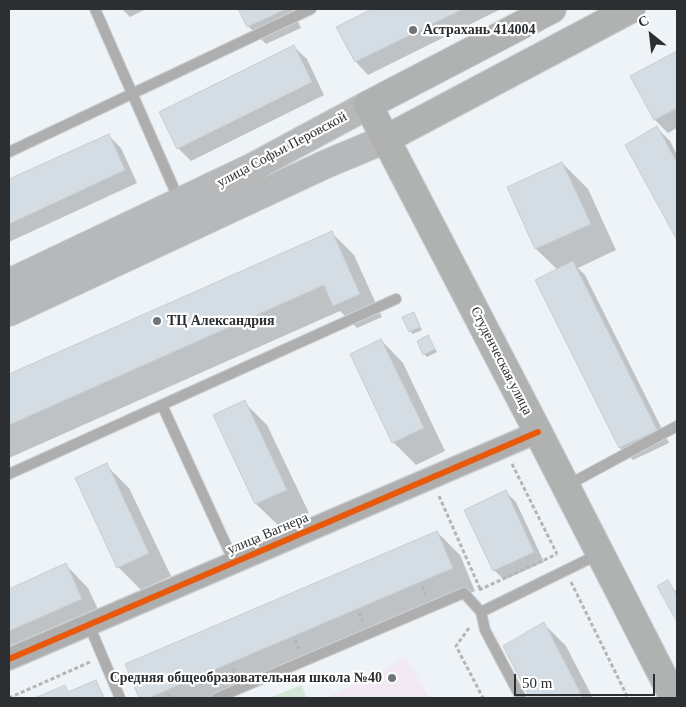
<!DOCTYPE html>
<html>
<head>
<meta charset="utf-8">
<style>
  body { margin:0 }
  #map { position:relative; width:686px; height:707px; overflow:hidden; background:#eef3f7; font-family:Georgia,serif }
  canvas { display:block }
  .frame { position:absolute; inset:0; border:10px solid #2c2f32; pointer-events:none }
  .north { position:absolute; left:626px; top:10px; width:50px; height:50px; -webkit-text-stroke:4px #fff; paint-order:stroke; rotate:331deg; font-size:14px; font-weight:700; line-height:20px; text-align:center; color:#2c2f32 }
  .north::after { content:''; display:block; margin:auto; width:18px; height:22px; background:#2c2f32; clip-path:polygon(50% 0,100% 100%,50% 72%,0 100%) }
  .scale { position:absolute; left:514px; top:674px; width:141px; height:22px; box-sizing:border-box; border:2px solid #2c2f32; border-top:0; padding-left:6px; font-size:15px; line-height:18px; white-space:nowrap; color:#2c2f32; -webkit-text-stroke:4px #fff; paint-order:stroke }
</style>
</head>
<body>
<div id="map">
<canvas width="686" height="707"></canvas>
<div class="frame"></div>
<div class="north">С</div>
<div class="scale">50 m</div>
</div>
<script>
const g = document.querySelector('canvas').getContext('2d');
g.lineJoin = 'round';
function paint(path, color) { g.fillStyle = color; g.fill(path, 'evenodd'); }
const toPath = rows => new Path2D(rows.map(r => 'M' + r).join(''));
function trace(path, color, width, dash) { g.strokeStyle = color; g.lineWidth = width; g.lineCap = dash ? 'butt' : 'round'; g.setLineDash(dash || []); g.stroke(path); }
function label(font, color, halo, rows, align = 'center') {
  g.font = font + ' Georgia,serif'; g.lineWidth = 4.5; g.setLineDash([]); g.textBaseline = 'middle'; g.strokeStyle = halo; g.fillStyle = color; for (const [text, x, y, turn = 0] of rows) {
    g.save(); g.translate(x, y); g.rotate((+turn || 0) * Math.PI / 180); g.textAlign = isNaN(turn) ? turn : align; if (halo) g.strokeText(text, 0, 0); g.fillText(text, 0, 0); g.restore();
  }
}
const education = toPath([
  [406,657,429,698,326,698]
]);
const green = toPath([
  [302,685,306,698,269,698]
]);
const shadow = toPath([
  [122,9,146,9,130,17],
  [239,9,292,9,301,28,266,44,248,26],
  [375,9,501,9,368,75,356,62,338,27],
  [294,47,307,59,324,95,191,161,178,148],
  [677,52,677,128,668,133,655,120,632,77],
  [657,128,670,141,677,155,677,238,626,145],
  [108,135,121,148,137,183,9,242,9,181],
  [562,163,588,189,616,250,578,268,585,275,669,443,633,460,620,448,537,280,558,270,536,249,508,188],
  [331,232,354,255,382,317,357,328,340,311,9,458,9,376],
  [414,313,422,330,413,334,410,331],
  [428,337,437,352,427,357,424,354],
  [381,340,403,363,445,451,416,465,393,442],
  [244,402,267,425,309,513,279,526,256,504,215,416],
  [106,465,129,488,171,576,141,590,118,567],
  [506,492,516,502,544,562,504,580,494,570],
  [437,532,460,555,475,591,224,698,141,698,126,665],
  [66,565,88,588,104,622,9,664,9,590],
  [668,582,677,593,677,619,659,587],
  [544,624,566,646,593,698,532,698,504,646],
  [96,682,105,698,38,698,64,687,69,693]
]);
const building = toPath([
  [238,9,283,9,284,10,247,27,238,9],
  [372,9,463,9,355,62,336,27,372,9],
  [294,45,312,82,177,149,159,112,294,45],
  [677,51,677,108,654,120,630,76,677,51],
  [657,126,677,163,677,240,625,145,657,126],
  [109,134,125,170,9,224,9,179,109,134],
  [562,162,591,224,535,249,507,187,562,162],
  [332,231,360,294,333,306,324,285,9,425,9,374,332,231],
  [573,261,657,430,619,448,535,280,573,261],
  [414,312,420,327,409,332,402,317,414,312],
  [428,335,435,349,423,355,417,341,428,335],
  [381,339,424,428,392,443,350,354,381,339],
  [245,400,287,490,255,504,213,415,245,400],
  [107,463,149,553,117,568,75,478,107,463],
  [506,490,534,552,493,571,464,510,506,490],
  [437,531,453,568,148,698,139,698,125,664,437,531],
  [66,563,82,599,9,631,9,589,66,563],
  [668,580,677,596,677,622,657,586,668,580],
  [544,622,583,698,530,698,503,646,544,622],
  [96,680,104,698,35,698,65,685,68,692,96,680]
]);
const path = toPath([
  [512,464,557,554],
  [439,496,481,591],
  [571,582,628,698],
  [422,586,426,595],
  [479,590,557,554],
  [359,613,363,622],
  [469,628,456,646,483,698],
  [295,640,299,649],
  [233,668,236,676],
  [168,693,170,698],
  [9,698,90,662]
]);
const service = toPath([
  [95,9,179,200],
  [9,152,311,9],
  [162,405,234,562],
  [9,474,396,299],
  [566,486,677,426],
  [481,612,599,554],
  [89,625,120,698],
  [217,698,464,593,481,612,485,630,521,698]
]);
const minor = toPath([
  [9,659,538,432]
]);
const secondary = toPath([
  [9,283,253,167,368,105],
  [9,312,326,164,386,139]
]);
const primary = toPath([
  [552,9,368,105,538,432,674,698],
  [386,139,631,9]
]);
const cycleway = toPath([
  [9,659,538,432]
]);
const markers = [
  [413,30,5,"#707477"],
  [157,321,5,"#707477"],
  [392,678,5,"#707477"]
];
const poiNames = [
  ["Астрахань 414004",423,30],
  ["ТЦ Александрия",167,321],
  ["Средняя общеобразовательная школа №40",382,678,"right"]
];
const streetNames = [
  ["улица Софьи Перовской",282,150,-28],
  ["Студенческая улица",501,361,63],
  ["улица Вагнера",268,534,-23]
];
paint(education, '#f2e9f3');
paint(green, '#d3e7d7');
paint(shadow, '#0003');
paint(building, '#d4dde4');
trace(building, '#c9cdd0', 1);
trace(service, '#ccd0d3', 12);
trace(minor, '#ccd0d3', 24);
trace(secondary, '#ccd0d3', 30);
trace(primary, '#ccd0d3', 30);
trace(path, '#b4b5b6', 3, [4, 2.5]);
trace(service, '#aeaeae', 10);
trace(minor, '#aeaeae', 21);
trace(secondary, '#b7b8b9', 28);
trace(primary, '#b0b2b2', 28);
trace(cycleway, '#e8590c', 6);
for (const [x, y, r, color] of markers) { const dot = new Path2D(); dot.arc(x, y, r, 0, 2 * Math.PI); g.fillStyle = color; g.fill(dot); trace(dot, '#fff', 2); }
label('bold 14px', '#2c2f32', '#fff', poiNames, 'left');
label('14px', '#2c2f32', '#fff', streetNames);
</script>
</body>
</html>
